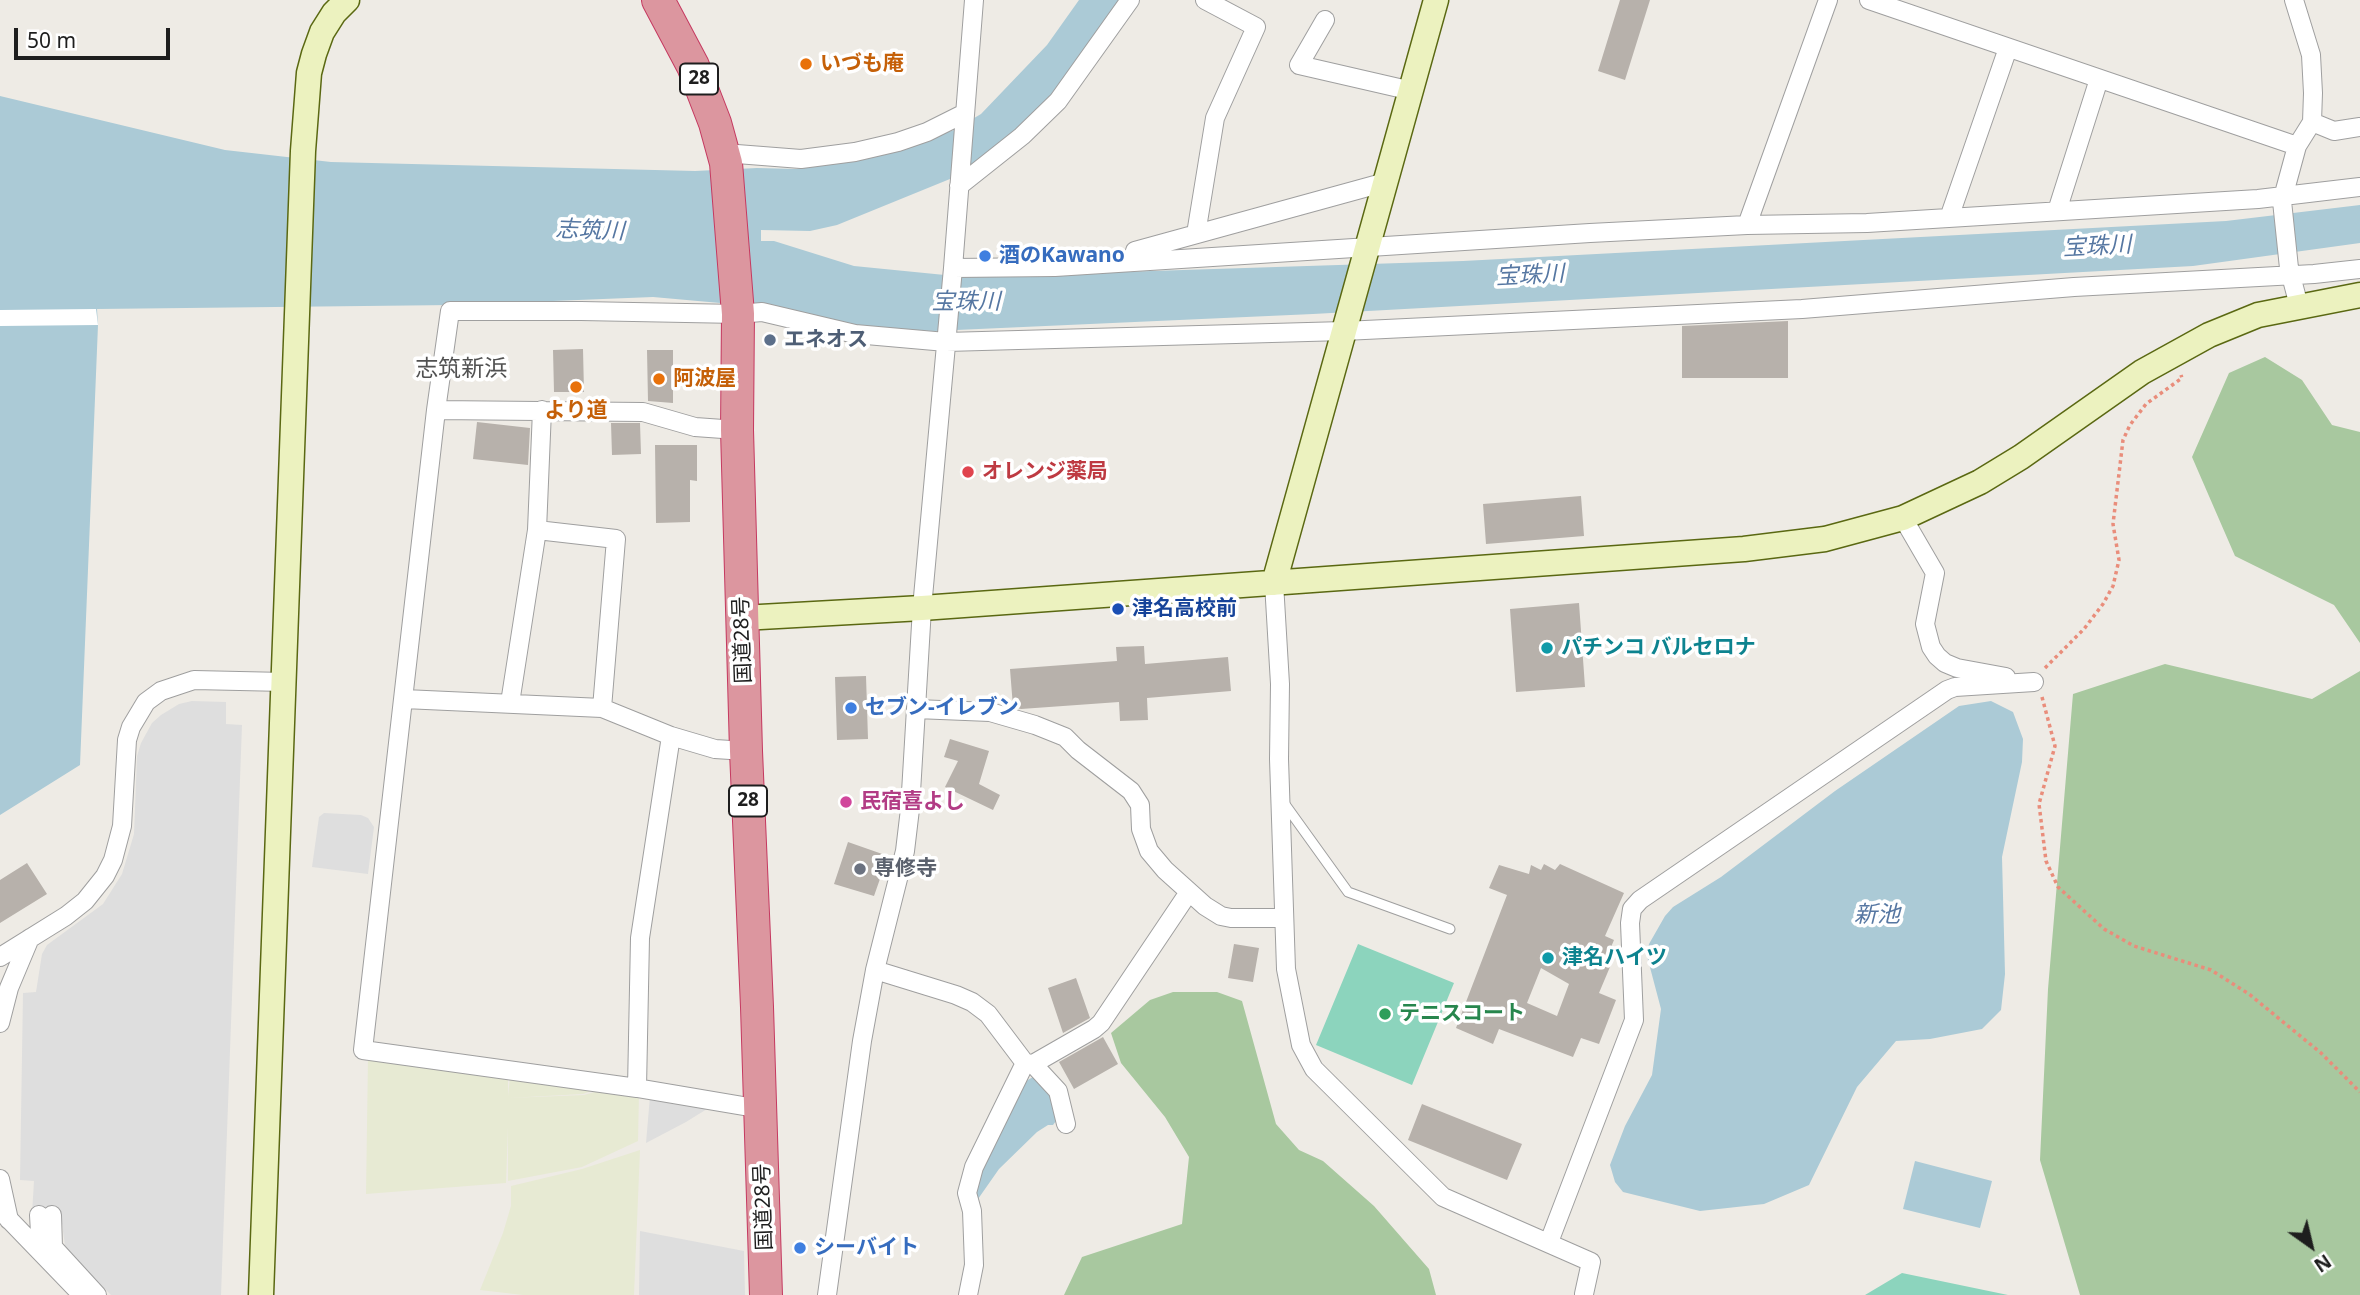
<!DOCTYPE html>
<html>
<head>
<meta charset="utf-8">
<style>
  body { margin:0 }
  #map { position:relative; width:2360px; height:1295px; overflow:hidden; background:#eeebe5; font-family:"Noto Sans",sans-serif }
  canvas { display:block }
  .north { position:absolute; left:2276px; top:1211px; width:70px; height:70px; -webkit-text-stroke:5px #fff; paint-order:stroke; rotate:146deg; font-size:19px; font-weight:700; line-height:28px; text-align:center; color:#1e1e1e }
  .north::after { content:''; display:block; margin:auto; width:24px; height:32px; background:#1e1e1e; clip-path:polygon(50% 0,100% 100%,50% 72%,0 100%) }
  .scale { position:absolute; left:14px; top:28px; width:156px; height:32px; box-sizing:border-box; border:4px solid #1e1e1e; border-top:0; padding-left:9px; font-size:21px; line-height:24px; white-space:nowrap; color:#1e1e1e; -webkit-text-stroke:5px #fff; paint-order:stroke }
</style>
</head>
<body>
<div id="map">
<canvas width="2360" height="1295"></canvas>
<div class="north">N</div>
<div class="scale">50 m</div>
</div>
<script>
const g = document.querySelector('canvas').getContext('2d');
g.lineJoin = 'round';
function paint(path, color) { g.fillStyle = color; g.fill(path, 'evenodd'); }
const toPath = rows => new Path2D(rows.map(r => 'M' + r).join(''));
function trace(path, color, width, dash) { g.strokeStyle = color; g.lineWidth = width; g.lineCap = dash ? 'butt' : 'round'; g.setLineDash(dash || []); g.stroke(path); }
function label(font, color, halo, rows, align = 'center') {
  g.font = font + ' "Noto Sans","Noto Sans JP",sans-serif'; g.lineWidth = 7; g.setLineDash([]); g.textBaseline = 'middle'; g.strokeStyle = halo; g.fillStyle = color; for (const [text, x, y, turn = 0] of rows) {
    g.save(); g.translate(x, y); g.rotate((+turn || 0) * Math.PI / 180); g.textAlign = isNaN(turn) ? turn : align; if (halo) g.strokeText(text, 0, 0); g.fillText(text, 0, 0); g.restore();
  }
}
const farmland = toPath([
  [368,1057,508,1075,508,1096,510,1077,600,1088,583,1094,508,1098,584,1095,605,1089,639,1094,638,1141,582,1167,508,1181,508,1127,506,1183,366,1194],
  [640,1150,634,1295,523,1295,480,1290,503,1233,511,1206,511,1186,582,1169]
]);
const forest = toPath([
  [2265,357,2302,380,2332,425,2360,432,2360,643,2334,605,2235,556,2192,457,2229,373],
  [2165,664,2312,699,2360,671,2360,1295,2080,1295,2040,1160,2048,989,2073,694],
  [1173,992,1217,992,1242,1001,1276,1124,1299,1150,1323,1161,1374,1206,1429,1269,1436,1295,1064,1295,1082,1257,1182,1224,1189,1157,1165,1117,1121,1063,1111,1033,1150,1000]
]);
const pitch = toPath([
  [1358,944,1454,983,1412,1085,1316,1045],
  [1902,1273,2008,1295,1865,1295]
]);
const parking = toPath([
  [192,701,226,702,226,724,242,725,221,1295,111,1295,72,1256,65,1246,61,1216,32,1214,34,1181,20,1180,23,993,36,992,42,954,47,945,103,904,122,874,134,834,137,756,141,743,152,723,161,715,179,704],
  [324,813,361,815,368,818,374,827,368,874,312,867,319,817],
  [650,1096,715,1104,686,1122,646,1143],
  [640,1231,744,1251,745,1295,639,1295]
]);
const water = toPath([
  [1079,0,1124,0,1066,83,1023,129,972,170,837,225,810,231,761,230,761,241,774,241,854,266,965,277,1463,261,2226,221,2360,205,2360,243,2193,266,1313,314,934,331,866,329,765,307,653,297,453,305,97,309,98,325,80,765,0,815,0,96,225,150,331,162,695,171,757,168,797,169,922,141,954,130,981,114,1047,45],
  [1991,701,2013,712,2023,739,2022,762,2002,857,2005,974,2001,1010,1982,1029,1930,1039,1896,1041,1857,1087,1809,1185,1764,1204,1700,1211,1623,1192,1615,1182,1610,1165,1625,1126,1652,1075,1661,1009,1647,956,1649,944,1665,916,1673,907,1721,877,1835,791,1959,706],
  [1033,1077,1046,1085,1054,1104,1056,1121,1053,1125,1048,1125,1037,1132,999,1169,978,1199,975,1194,988,1152,1026,1081],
  [1915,1161,1992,1181,1980,1228,1903,1209]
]);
const pier = toPath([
  [96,309,98,325,0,326,0,310]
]);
const building = toPath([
  [1620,0,1650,0,1625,80,1598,71],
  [1788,321,1788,378,1682,378,1682,326],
  [583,349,584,392,554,392,553,350],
  [647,350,673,350,673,403,648,401],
  [477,422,530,428,528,465,473,459],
  [611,423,640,423,641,454,612,455],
  [655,445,697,445,697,481,690,480,690,522,656,523],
  [1581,496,1584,536,1486,544,1483,504],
  [1579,603,1585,687,1516,692,1510,609],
  [1144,646,1145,664,1228,657,1231,691,1147,698,1148,720,1120,721,1119,702,1021,709,1013,707,1010,669,1117,661,1116,647],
  [866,676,868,739,837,740,835,677],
  [950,739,989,751,979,784,1000,795,993,810,945,787,958,761,944,757],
  [848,842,888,856,874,896,834,884],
  [27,863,47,894,0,923,0,880],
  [1544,864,1555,870,1560,864,1624,893,1605,936,1614,940,1609,952,1615,955,1599,993,1616,1000,1599,1044,1581,1038,1573,1057,1499,1029,1493,1044,1456,1028,1507,895,1489,888,1499,865,1529,874,1531,865,1541,870],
  [1541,968,1569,984,1557,1016,1527,1003],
  [1234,944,1259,948,1253,982,1228,978],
  [1076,978,1090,1018,1063,1033,1048,988],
  [1103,1037,1118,1064,1074,1089,1059,1062],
  [1422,1104,1522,1144,1507,1180,1408,1140]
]);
const path = toPath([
  [2045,668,2084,629,2103,604,2113,586,2119,560,2113,524,2123,440,2130,425,2146,404,2182,378,2181,375],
  [2042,697,2055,746,2039,804,2046,861,2058,887,2104,929,2134,946,2211,970,2249,994,2321,1053,2360,1092]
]);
const lane = toPath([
  [1284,803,1348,892,1450,929]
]);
const street = toPath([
  [1869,0,2297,146],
  [2294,0,2311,55,2313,93,2312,122,2297,146,2282,201,2289,268,2299,306],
  [1325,20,1299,65,1412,91],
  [2312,122,2334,131,2360,127],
  [724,153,801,159,855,152,898,142,927,132,965,113],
  [959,186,1022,136,1058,101,1130,0],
  [2057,211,2099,79],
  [1949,218,2008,48],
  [1747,225,1828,0],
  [1196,234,1215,118,1256,27,1205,0],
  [1132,261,1135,251,1386,182],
  [953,268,1055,267,1590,233,1747,225,1867,223,2258,199,2360,187],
  [436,410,643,412,695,427,737,430],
  [1903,518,1935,573,1925,624,1931,647,1937,656,1945,663,1957,668,2006,677],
  [537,530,616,539,602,708],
  [1274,583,1280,684,1279,759,1286,969,1301,1045,1314,1069,1443,1197,1591,1262,1584,1294],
  [404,699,602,708,671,736,715,749,746,751],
  [510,703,537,530,542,410],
  [916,709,990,712,1035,725,1065,737,1078,750,1131,791,1140,805,1141,829,1149,851,1165,870,1205,906,1221,916,1231,918,1284,918],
  [0,957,66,916,85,901,105,876,113,860,122,826,127,740,131,727,146,702,161,691,194,680,285,682],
  [875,970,956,995,972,1002,988,1014,1025,1063,974,1167,967,1193,972,1211,974,1265,968,1295],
  [0,1023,9,988,30,938],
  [1025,1063,1033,1064,1094,1029,1101,1023,1189,892],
  [1033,1064,1058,1091,1066,1124],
  [637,1088,640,938,671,736],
  [761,1109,637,1088,363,1050,436,410,450,311,581,311,738,314,762,312,855,334,946,342,1344,331,1802,309,2074,287,2314,274,2360,269],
  [0,1179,9,1220],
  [0,1210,82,1295],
  [39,1215,40,1233,53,1247],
  [52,1215,53,1247,97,1295],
  [1549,1242,1634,1020,1630,923,1632,909,1640,900,1947,690,1955,687,2034,682],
  [827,1295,862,1041,875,970,905,851,910,809,922,608,953,268,974,0]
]);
const secondary = toPath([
  [1274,583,1436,0],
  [742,618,922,608,1744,549,1825,539,1903,518,1980,482,2021,457,2142,372,2209,335,2258,315,2360,295],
  [261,1295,303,151,309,73,314,54,322,32,334,13,347,0]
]);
const highway = toPath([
  [658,0,693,66,715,123,726,163,738,314,737,430,746,751,757,1007,766,1295]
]);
const markers = [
  [806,64,7,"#e8710a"],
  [985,256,7,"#3f7fe0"],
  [770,340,7,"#5c6f8a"],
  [659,379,7,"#e8710a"],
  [576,387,7,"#e8710a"],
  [968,472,7,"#e0444e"],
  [1118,609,7,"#1a4fb4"],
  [1547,648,7,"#0f9aa8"],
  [851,708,7,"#3f7fe0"],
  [846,802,7,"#d1479c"],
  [860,869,7,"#6b7280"],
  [1548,958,7,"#0f9aa8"],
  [1385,1014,7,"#2e9e5b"],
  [800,1248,7,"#3f7fe0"]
];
const shields = [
  [699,79,38],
  [748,801,38]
];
const shieldNames = [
  ["28",699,79],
  ["28",748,801]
];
const foodNames = [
  ["いづも庵",820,64],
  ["阿波屋",673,379],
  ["より道",576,411,"center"]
];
const shopNames = [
  ["酒のKawano",999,256],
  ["セブン-イレブン",865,708],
  ["シーバイト",814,1248]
];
const serviceNames = [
  ["エネオス",784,340]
];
const healthNames = [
  ["オレンジ薬局",982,472]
];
const transitNames = [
  ["津名高校前",1132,609]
];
const streetNames = [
  ["国道28号",743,640,-92],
  ["国道28号",764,1207,-92]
];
const cultureNames = [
  ["パチンコ バルセロナ",1561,648],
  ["津名ハイツ",1562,958]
];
const hotelNames = [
  ["民宿喜よし",860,802]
];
const worshipNames = [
  ["専修寺",874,869]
];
const leisureNames = [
  ["テニスコート",1399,1014]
];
const waterNames = [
  ["志筑川",590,231,2],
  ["宝珠川",2097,247,-3],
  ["宝珠川",1530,276,-3],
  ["宝珠川",966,302],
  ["新池",1877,915]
];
const neighbourhoodNames = [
  ["志筑新浜",461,369]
];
paint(farmland, '#e7ead3');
paint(forest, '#a8c89f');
paint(pitch, '#8cd4bd');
paint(parking, '#dedede');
paint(water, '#abcad6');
paint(pier, '#fff');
paint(building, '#b7b1ab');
trace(lane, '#9f9f9f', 11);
trace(street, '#9f9f9f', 20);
trace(secondary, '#5a6812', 27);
trace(highway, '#c53960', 34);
trace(path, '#e98d7b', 3.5, [3.5, 3.5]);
trace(lane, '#fff', 9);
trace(street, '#fff', 18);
trace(secondary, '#ecf2bf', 24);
trace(highway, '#dc969f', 32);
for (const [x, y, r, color] of markers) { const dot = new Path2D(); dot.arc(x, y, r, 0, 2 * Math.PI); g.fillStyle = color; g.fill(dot); trace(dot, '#fff', 2.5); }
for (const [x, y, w] of shields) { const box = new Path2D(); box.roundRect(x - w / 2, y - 15.5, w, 31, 5); g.fillStyle = '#fff'; g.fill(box); trace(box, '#1e1e1e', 2); }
label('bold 19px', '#1e1e1e', null, shieldNames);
label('bold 21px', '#c56008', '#fff', foodNames, 'left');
label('bold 21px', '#366cbe', '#fff', shopNames, 'left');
label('bold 21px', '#4e5e75', '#fff', serviceNames, 'left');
label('bold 21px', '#be3a42', '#fff', healthNames, 'left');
label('bold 21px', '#164399', '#fff', transitNames, 'left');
label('21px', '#1e1e1e', '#fff', streetNames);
label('bold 21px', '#0d838f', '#fff', cultureNames, 'left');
label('bold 21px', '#b23c85', '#fff', hotelNames, 'left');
label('bold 21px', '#5b616d', '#fff', worshipNames, 'left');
label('bold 21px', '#27864d', '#fff', leisureNames, 'left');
label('italic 23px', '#5677a2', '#fff', waterNames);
label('23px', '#515151', '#fff', neighbourhoodNames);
</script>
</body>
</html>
